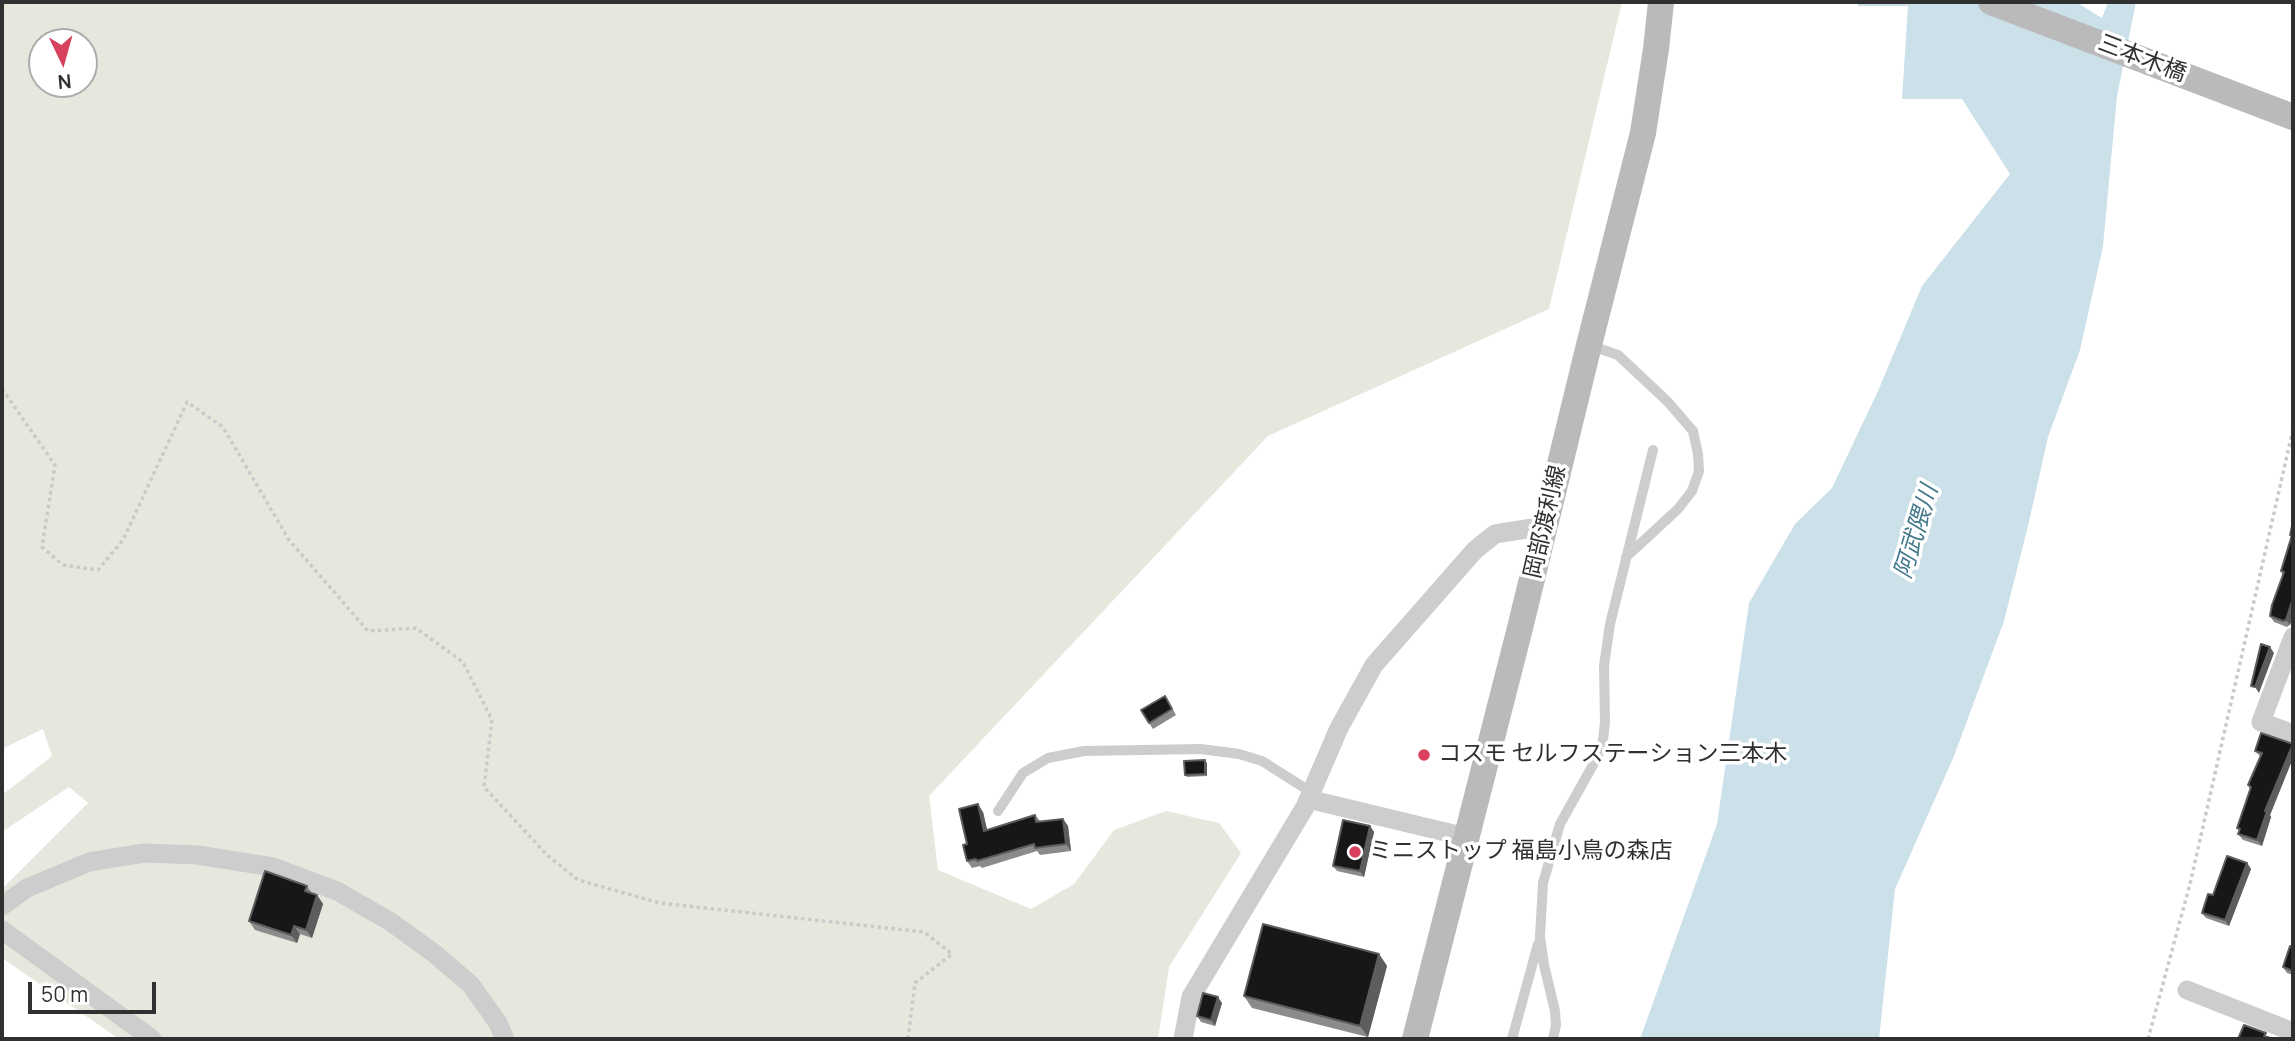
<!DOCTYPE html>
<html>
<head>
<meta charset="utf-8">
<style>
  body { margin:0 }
  #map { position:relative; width:2295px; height:1041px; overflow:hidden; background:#fff; font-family:Manrope,sans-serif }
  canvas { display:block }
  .frame { position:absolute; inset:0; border:4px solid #303030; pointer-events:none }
  .north { position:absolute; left:28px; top:28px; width:70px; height:70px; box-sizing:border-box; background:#fff; border:2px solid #acacac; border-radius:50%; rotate:175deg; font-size:19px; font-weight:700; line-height:28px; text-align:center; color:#303030 }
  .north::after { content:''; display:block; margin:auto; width:24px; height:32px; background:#d8415d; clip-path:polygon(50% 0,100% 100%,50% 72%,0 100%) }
  .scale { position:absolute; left:28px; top:982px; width:128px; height:32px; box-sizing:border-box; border:4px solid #303030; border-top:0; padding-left:9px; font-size:21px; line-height:24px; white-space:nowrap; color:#303030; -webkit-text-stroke:5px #fff; paint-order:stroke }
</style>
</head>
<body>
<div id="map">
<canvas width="2295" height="1041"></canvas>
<div class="frame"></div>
<div class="north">N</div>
<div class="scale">50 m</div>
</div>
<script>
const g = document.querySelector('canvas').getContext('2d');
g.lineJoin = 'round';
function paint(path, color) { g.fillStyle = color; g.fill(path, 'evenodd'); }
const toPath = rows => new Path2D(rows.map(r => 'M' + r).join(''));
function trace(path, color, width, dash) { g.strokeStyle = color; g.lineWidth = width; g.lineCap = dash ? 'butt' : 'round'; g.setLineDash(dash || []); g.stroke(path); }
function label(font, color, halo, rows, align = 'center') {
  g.font = font + ' Manrope,"Noto Sans JP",sans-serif'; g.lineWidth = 7; g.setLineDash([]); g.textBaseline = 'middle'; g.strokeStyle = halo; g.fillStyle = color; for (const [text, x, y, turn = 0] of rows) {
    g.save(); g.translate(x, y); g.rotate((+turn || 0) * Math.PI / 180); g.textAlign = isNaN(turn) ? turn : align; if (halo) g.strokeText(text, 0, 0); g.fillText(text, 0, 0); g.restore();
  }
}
const green = toPath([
  [2,2,1622,2,1549,309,1268,436,929,796,938,870,1031,909,1074,884,1114,830,1166,811,1219,823,1241,853,1169,967,1158,1039,119,1039,2,958,2,889,88,803,69,787,2,832,2,795,52,756,43,729,2,749],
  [42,42,84,42,84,84,42,84]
]);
const water = toPath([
  [1858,2,2076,2,2102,18,2108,2,2136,2,2117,96,2103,246,2080,350,2048,437,2028,526,2004,621,1954,756,1895,889,1879,1039,1640,1039,1717,824,1749,603,1795,524,1832,488,1878,391,1922,286,2010,174,1962,99,1902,99,1908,6,1858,6]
]);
const path = toPath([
  [2,389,55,465,42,547,63,565,98,570,123,540,187,402,223,427,289,540,368,631,416,628,463,662,492,720,484,787,547,855,578,880,660,903,924,932,952,954,915,983,908,1039],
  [2148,1039,2190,884,2293,429]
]);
const lane = toPath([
  [1589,345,1618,355,1668,402,1693,431,1698,454,1699,471,1692,491,1678,509,1626,557],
  [998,811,1023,773,1048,758,1084,751,1201,749,1239,754,1262,761,1311,792],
  [1512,1039,1538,944],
  [1553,1039,1556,1025,1555,1011,1544,965,1540,937,1543,883,1560,824,1598,756,1603,740,1605,722,1604,666,1610,624,1653,450]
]);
const street = toPath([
  [2293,637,2261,722,2293,734],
  [1308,799,1466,837],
  [2,906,27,888,89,862,144,853,198,855,273,867,337,891,391,922,435,954,471,985,498,1023,505,1039],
  [2,930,152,1039],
  [2187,990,2293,1032],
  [1183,1039,1191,997,1305,807,1339,728,1374,665,1475,550,1495,534,1545,526]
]);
const secondary = toPath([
  [1991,2,2293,117],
  [1415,1039,1520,628,1589,345,1643,133,1656,49,1661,2]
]);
const wall = toPath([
  [2293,522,2293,615,2290,625,2287,627,2274,622,2270,616,2283,575,2281,571,2291,537,2290,535],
  [1169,702,1176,715,1153,729,1149,723],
  [2293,744,2293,758,2270,815,2271,817,2262,846,2243,840,2238,834,2239,831,2237,828,2250,789,2248,785,2261,757,2255,751],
  [1207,763,1207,776,1187,777,1185,775],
  [983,812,987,830,1035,815,1040,821,1063,819,1068,826,1071,851,1040,855,1037,851,982,868,980,866,972,868,967,861,967,844],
  [1370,826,1374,832,1364,877,1337,871,1333,866],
  [2247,863,2251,869,2229,926,2206,918,2202,913,2213,895],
  [307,886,312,893,317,895,323,904,312,938,300,934,297,943,255,930,249,921],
  [2293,947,2293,975,2287,973,2283,967],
  [1379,954,1387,966,1368,1037,1252,1008,1244,996],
  [1222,1003,1215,1026,1201,1022,1197,1016]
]);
const shadedWall = toPath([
  [2293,598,2293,615,2290,625,2286,620],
  [2270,647,2274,653,2259,693,2255,687],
  [2293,744,2293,758,2270,815,2271,817,2262,846,2257,840,2265,811],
  [1205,760,1207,763,1207,776,1205,774],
  [978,804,983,812,989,838,984,831],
  [1063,819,1068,826,1071,851,1066,844],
  [1370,826,1374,832,1364,877,1360,871],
  [2247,863,2251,869,2229,926,2225,920],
  [317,895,323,904,312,938,306,930],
  [294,926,300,934,297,943,291,935],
  [1379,954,1387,966,1368,1037,1360,1026],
  [1218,997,1222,1003,1215,1026,1211,1020]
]);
const building = toPath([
  [2293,522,2293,598,2286,620,2283,621,2270,616,2272,605,2284,572,2281,571,2292,535,2290,535,2293,522],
  [2261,644,2270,647,2255,687,2251,686,2261,644],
  [1165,696,1172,709,1149,723,1141,710,1165,696],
  [2261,733,2293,744,2265,811,2267,811,2257,840,2238,834,2240,829,2237,828,2251,787,2248,785,2262,753,2255,751,2261,733],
  [1205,760,1205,774,1185,775,1184,761,1205,760],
  [978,804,984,831,1035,815,1036,822,1063,819,1066,844,1035,848,1034,844,977,861,976,859,967,861,963,845,967,844,959,809,978,804],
  [1343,820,1370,826,1360,871,1333,866,1343,820],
  [2227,856,2247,863,2225,920,2202,913,2208,894,2213,895,2227,856],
  [265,871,307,886,305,891,317,895,306,930,294,926,291,935,249,921,265,871],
  [1263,924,1379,954,1360,1026,1244,996,1263,924],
  [2290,946,2293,947,2293,971,2283,967,2290,946],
  [1203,993,1218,997,1211,1020,1197,1016,1203,993],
  [2244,1025,2266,1033,2264,1036,2273,1039,2238,1039,2244,1025]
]);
const markers = [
  [1424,755,7,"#d8415d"],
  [1355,852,7,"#d8415d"]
];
const streetNames = [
  ["三本木橋",2142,59,21],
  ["岡部渡利線",1546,522,-77]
];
const poiNames = [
  ["コスモ セルフステーション三本木",1438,755],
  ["ミニストップ 福島小鳥の森店",1369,852]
];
const waterNames = [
  ["阿武隈川",1917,532,-73]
];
paint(green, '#e5e9dd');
paint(water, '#cbe0e8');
trace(path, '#cacaca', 3.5, [3.5, 3.5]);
trace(lane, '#cdcdcd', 10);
trace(street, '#cdcdcd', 19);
trace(secondary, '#bababa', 26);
paint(wall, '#8b8b8b');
paint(shadedWall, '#5d5d5d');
paint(building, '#171717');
trace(building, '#5d5d5d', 2);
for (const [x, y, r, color] of markers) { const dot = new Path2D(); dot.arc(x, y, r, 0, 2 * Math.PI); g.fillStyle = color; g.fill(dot); trace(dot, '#fff', 2.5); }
label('23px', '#303030', '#fff', streetNames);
label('23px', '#303030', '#fff', poiNames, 'left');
label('italic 24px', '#44798d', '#fff', waterNames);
</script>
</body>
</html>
